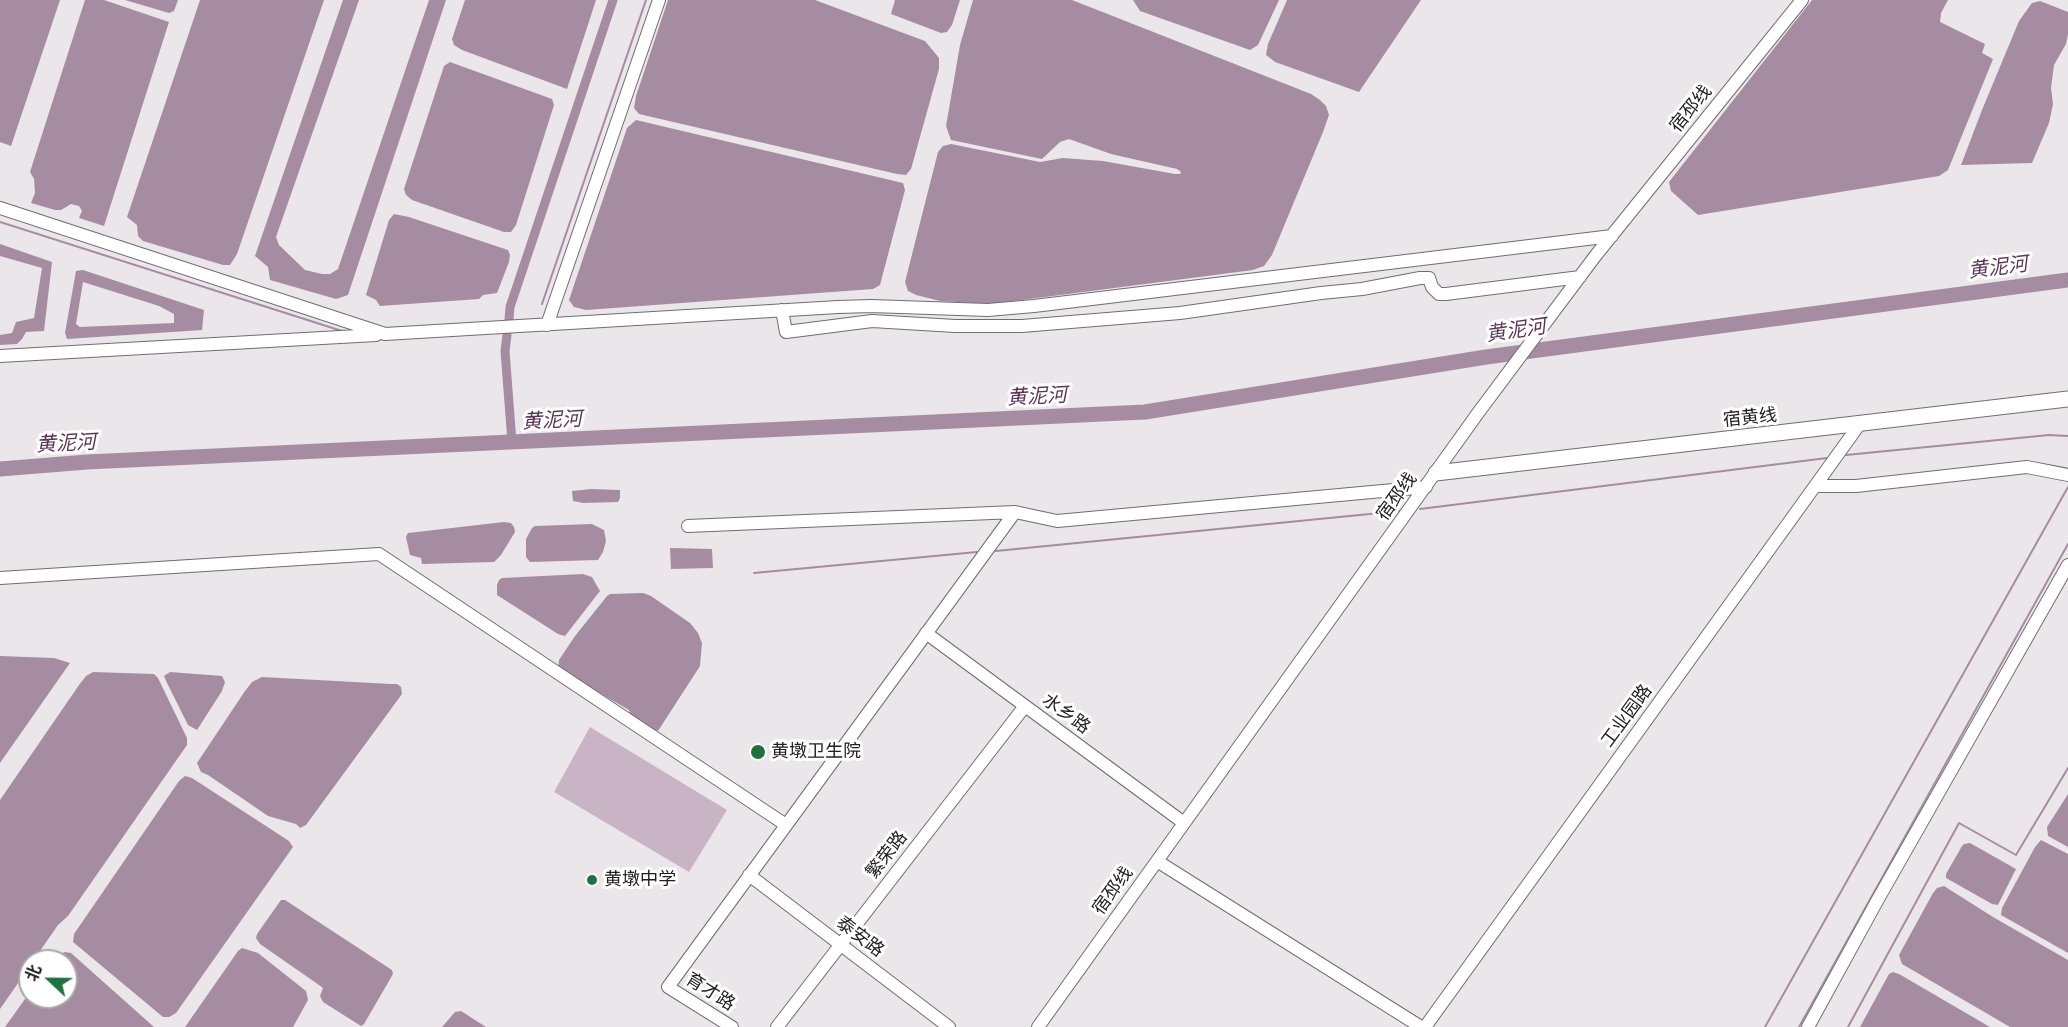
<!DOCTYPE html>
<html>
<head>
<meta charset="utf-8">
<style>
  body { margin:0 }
  #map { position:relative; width:2068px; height:1027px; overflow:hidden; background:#ebe6ea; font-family:Lora,"Noto Sans SC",serif }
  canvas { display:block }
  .north { position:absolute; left:18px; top:949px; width:60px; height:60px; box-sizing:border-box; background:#fff; border:2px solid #a7a6a6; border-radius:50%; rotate:292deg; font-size:16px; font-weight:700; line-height:24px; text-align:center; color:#222021 }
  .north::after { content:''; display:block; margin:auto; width:21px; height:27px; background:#217040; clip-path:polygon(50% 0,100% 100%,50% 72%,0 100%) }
</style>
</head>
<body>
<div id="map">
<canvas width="2068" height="1027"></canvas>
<div class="north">北</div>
</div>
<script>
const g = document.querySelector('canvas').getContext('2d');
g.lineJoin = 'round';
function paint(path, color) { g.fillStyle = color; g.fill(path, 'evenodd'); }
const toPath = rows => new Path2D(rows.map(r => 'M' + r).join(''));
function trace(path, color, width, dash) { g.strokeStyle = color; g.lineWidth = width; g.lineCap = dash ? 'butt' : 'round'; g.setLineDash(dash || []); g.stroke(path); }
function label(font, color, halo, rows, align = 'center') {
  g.font = font + ' Lora,"Noto Sans SC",serif'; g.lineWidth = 6; g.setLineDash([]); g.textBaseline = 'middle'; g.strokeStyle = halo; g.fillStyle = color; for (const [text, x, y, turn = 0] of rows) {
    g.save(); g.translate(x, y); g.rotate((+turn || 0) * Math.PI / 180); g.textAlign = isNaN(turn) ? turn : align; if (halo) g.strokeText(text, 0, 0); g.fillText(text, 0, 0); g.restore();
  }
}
const green = toPath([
  [590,727,727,810,689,872,554,792]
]);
const water = toPath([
  [0,0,60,0,11,146,0,142],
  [85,0,104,0,169,22,104,226,79,218,82,211,79,206,71,204,61,210,55,210,31,203,35,193,34,179,30,172],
  [125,0,178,0,174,11,169,13],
  [200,0,324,0,237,254,230,265,223,265,143,241,138,236,137,225,127,217],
  [343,0,359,0,276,237,279,245,305,270,322,274,330,274,338,269,429,0,446,0,348,295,336,299,270,280,268,267,255,256],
  [465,0,596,0,567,89,462,50,454,45,452,39],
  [668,0,815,0,925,41,939,58,939,69,911,169,906,175,897,174,639,114,634,108,636,96],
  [895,0,960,0,952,25,947,32,941,33,891,14],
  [973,0,1072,0,1311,94,1320,100,1326,106,1329,115,1323,132,1272,255,1264,266,1253,270,991,304,940,301,916,295,908,291,905,282,938,152,943,146,951,144,1040,162,1063,158,1103,161,1175,174,1180,174,1181,172,1177,169,1111,154,1069,139,1060,142,1042,159,951,140,946,126,960,45],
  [1133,0,1279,0,1258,45,1250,50,1140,11],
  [1287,0,1421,0,1359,92,1275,62,1266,55,1268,44],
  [1812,0,1948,0,1941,13,1940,22,1985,44,1982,53,1993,59,1948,170,1939,176,1698,215,1671,191,1669,182],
  [2040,1,2068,12,2068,34,2066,44,2054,65,2051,88,2053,104,2049,123,2032,163,1961,165,1982,110,2019,21,2032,3],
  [450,62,552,99,554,105,516,225,511,232,504,232,412,200,406,195,404,189,444,66],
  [636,120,903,183,905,190,880,285,873,289,586,310,574,307,569,300,572,291,627,128],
  [394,214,409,217,508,250,510,255,509,262,497,293,483,295,479,299,380,306,376,300,366,295,389,220],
  [0,244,52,262,44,331,26,332,22,339,17,344,0,345,0,335,12,333,16,322,34,318,42,268,0,256],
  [83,270,204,310,202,330,67,339,65,333,76,271],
  [83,282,159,306,174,314,174,323,80,327,76,324],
  [591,489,620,490,620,498,618,502,583,503,573,501,572,491],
  [504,522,511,523,514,527,515,532,501,555,494,562,422,564,421,558,410,555,406,537,408,533],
  [592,524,604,530,606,541,603,552,598,560,530,562,526,557,526,539,532,528,535,526],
  [670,548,712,549,713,568,671,569],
  [583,574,592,577,600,591,565,636,558,634,497,595,497,585,499,580,502,578],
  [643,593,651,596,690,623,698,633,702,643,700,666,658,731,641,725,631,718,629,710,558,669,559,660,575,636,607,596,610,594],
  [0,656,54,658,70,663,0,763],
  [93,672,154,674,158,678,187,738,187,745,68,916,58,925,33,961,30,961,30,966,0,1009,0,800,79,685,86,676],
  [170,672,222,676,225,682,222,691,197,730,188,725,167,683,164,676],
  [262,677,391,684,397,684,401,687,402,694,306,825,300,828,296,824,268,816,208,775,201,772,197,763,245,691,252,682],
  [185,776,192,778,289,841,293,847,176,1013,169,1017,163,1017,73,942,74,934,179,781],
  [2068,794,2068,847,2048,836,2047,827],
  [2041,840,2068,854,2068,953,2001,915,2002,908,2035,847],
  [1970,843,2016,869,1998,905,1992,904,1946,878,1946,874,1962,846,1964,844],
  [1944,886,1993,917,2068,960,2068,1027,2010,1027,1902,964,1899,955,1933,893,1937,888],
  [281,900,285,900,392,970,393,974,364,1024,361,1026,323,1002,320,996,323,988,319,985,260,944,256,938,257,934],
  [242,948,258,953,306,991,308,1000,293,1027,185,1027,238,951],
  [65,952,71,953,154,1027,5,1027,30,992,30,997,66,997,66,961,52,961,60,954],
  [1893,972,1899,974,1990,1027,1860,1027,1889,974],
  [461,1011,486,1027,442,1027,455,1012]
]);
const stream = toPath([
  [0,222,342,331],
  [542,304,646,0],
  [1846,455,2049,435,2068,436],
  [1420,509,1827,458],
  [996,551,1400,511],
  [754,573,977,552],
  [1765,1027,2068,487],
  [1799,1027,2068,544],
  [1848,1027,1959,823,2016,855,2068,768]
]);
const canal = toPath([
  [509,319,510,307,613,0],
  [507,335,505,351,512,442]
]);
const river = toPath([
  [0,469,87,462,1145,412,1486,357,2068,280]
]);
const minor = toPath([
  [0,208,385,334,838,307,871,306,988,310,1034,306,1612,236],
  [782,310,786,332,872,321,955,326,1022,326,1180,313,1321,293,1362,289,1420,278,1429,278,1432,287,1439,294,1446,294,1580,277],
  [547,325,659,0],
  [0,356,376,335],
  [1815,486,1856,486,2027,467,2068,475],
  [688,526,1015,512,1057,521,1426,487],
  [0,578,379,554,786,825],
  [926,633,1184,823],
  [1157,861,1421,1027],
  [749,875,949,1027],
  [732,1027,668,987,1015,512],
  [777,1027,1025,706],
  [1038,1027,1478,413,1596,255,1802,0],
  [1425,1027,1859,425],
  [1808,1027,1877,901,2068,565]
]);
const major = toPath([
  [1436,473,2068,399]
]);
const markers = [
  [758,752,8,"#217040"],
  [592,880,6,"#217040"]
];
const streetNames = [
  ["宿邳线",1691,109,-51],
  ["宿黄线",1750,418,-6],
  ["宿邳线",1397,497,-54],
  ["水乡路",1066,714,36],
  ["工业园路",1627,716,-54],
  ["繁荣路",887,855,-52],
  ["宿邳线",1113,891,-54],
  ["泰安路",860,937,37],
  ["育才路",710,992,32]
];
const poiNames = [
  ["黄墩卫生院",771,752],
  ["黄墩中学",604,880]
];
const waterNames = [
  ["黄泥河",1998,268,-7],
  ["黄泥河",1516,331,-8],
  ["黄泥河",1037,397,-3],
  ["黄泥河",552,421,-3],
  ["黄泥河",66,444,-3]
];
paint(green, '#c9b4c5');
paint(water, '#a68ca1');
trace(stream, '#a68ca1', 2);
trace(canal, '#a68ca1', 9);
trace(river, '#a68ca1', 15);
trace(minor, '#716c70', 14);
trace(major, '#716c70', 17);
trace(minor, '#fff', 12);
trace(major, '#fff', 15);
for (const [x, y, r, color] of markers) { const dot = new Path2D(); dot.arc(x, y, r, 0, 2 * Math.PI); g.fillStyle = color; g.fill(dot); trace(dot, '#fff', 2); }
label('18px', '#222021', '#fff', streetNames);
label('18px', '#222021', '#fff', poiNames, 'left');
label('italic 20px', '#5c3556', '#fff', waterNames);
</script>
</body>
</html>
